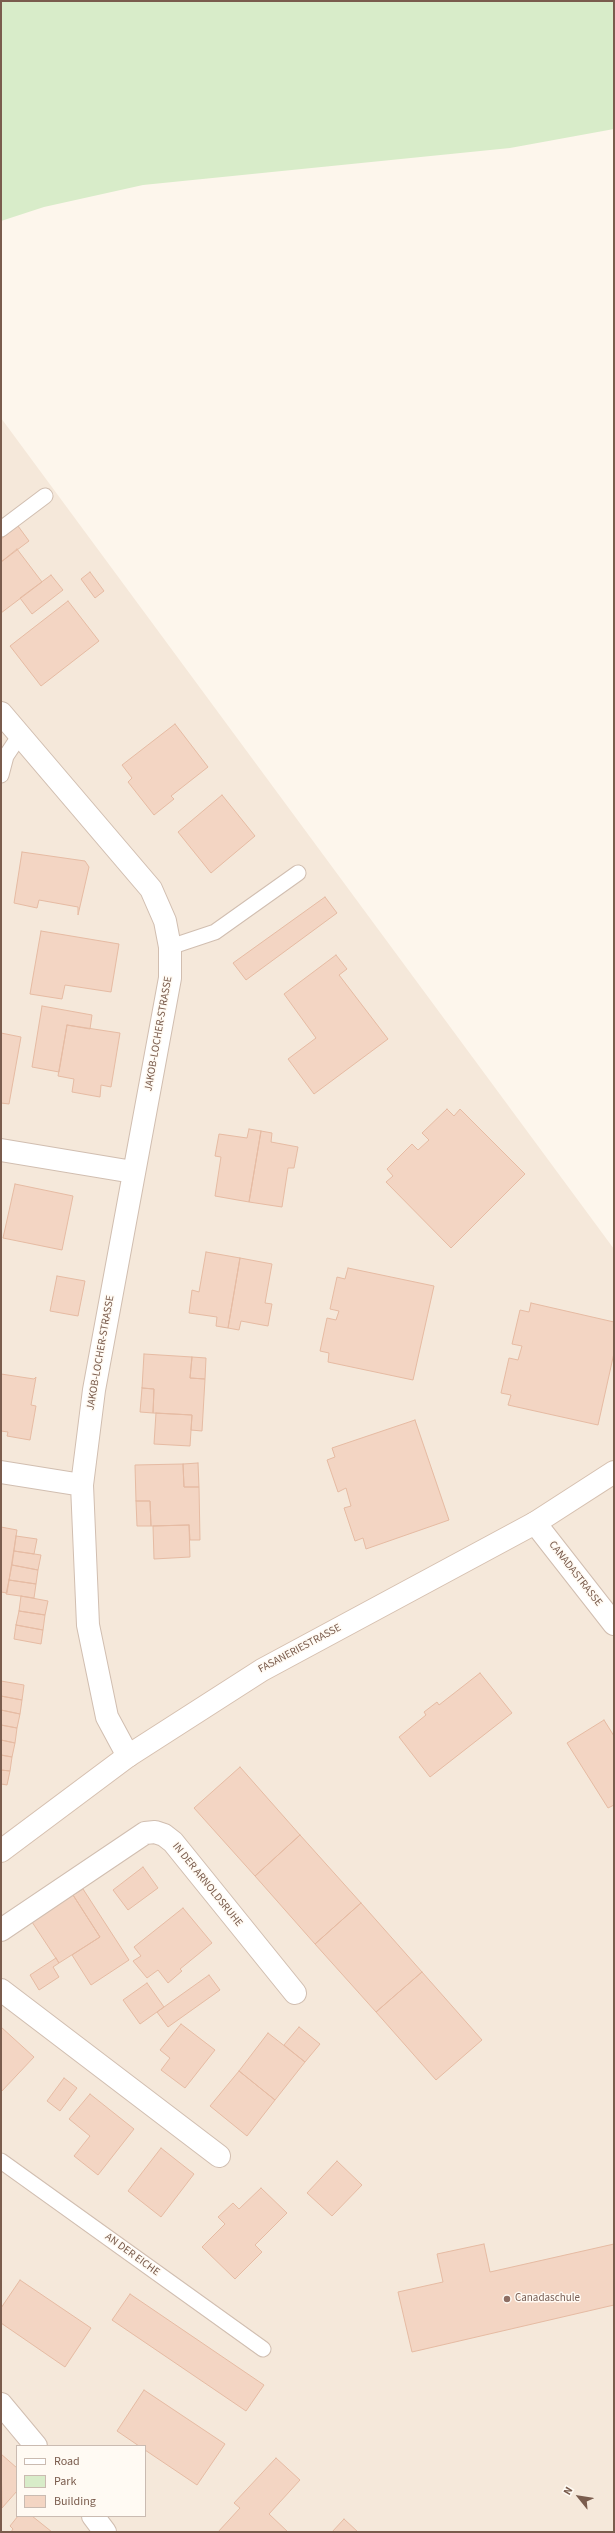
<!DOCTYPE html>
<html>
<head>
<meta charset="utf-8">
<style>
  body { margin:0 }
  #map { position:relative; width:615px; height:2533px; overflow:hidden; background:#fdf6ec; font-family:"Source Sans 3",sans-serif }
  canvas { display:block }
  .frame { position:absolute; inset:0; border:2px solid #7a5c4d; pointer-events:none }
  .legend { position:absolute; left:16px; top:2445px; width:130px; height:72px; box-sizing:border-box; background:#fffaf3; border:1px solid #cabbb1; margin:0; padding:5px 7px; list-style:none; font-size:12px; color:#7a5c4d }
  .legend li { display:flex; align-items:center; gap:8px; height:20px }
  .legend b { width:20px; border:1px solid #cabbb1 }
  .north { position:absolute; left:559px; top:2477px; width:40px; height:40px; -webkit-text-stroke:3px #fffaf3; paint-order:stroke; rotate:300deg; font-size:11px; font-weight:700; line-height:16px; text-align:center; color:#7a5c4d }
  .north::after { content:''; display:block; margin:auto; width:14px; height:18px; background:#7a5c4d; clip-path:polygon(50% 0,100% 100%,50% 72%,0 100%) }
</style>
</head>
<body>
<div id="map">
<canvas width="615" height="2533"></canvas>
<div class="frame"></div>
<ul class="legend">
<li><b style="height:5px;background:#fff"></b>Road</li>
<li><b style="height:11px;background:#d8ecc9"></b>Park</li>
<li><b style="height:11px;background:#f3d5c3"></b>Building</li>
</ul>
<div class="north">N</div>
</div>
<script>
const g = document.querySelector('canvas').getContext('2d');
g.lineJoin = 'round';
function paint(path, color) { g.fillStyle = color; g.fill(path, 'evenodd'); }
const toPath = rows => new Path2D(rows.map(r => 'M' + r).join(''));
function trace(path, color, width, dash) { g.strokeStyle = color; g.lineWidth = width; g.lineCap = dash ? 'butt' : 'round'; g.setLineDash(dash || []); g.stroke(path); }
function label(font, color, halo, rows, align = 'center') {
  g.font = font + ' "Source Sans 3",sans-serif'; g.lineWidth = 3; g.setLineDash([]); g.textBaseline = 'middle'; g.strokeStyle = halo; g.fillStyle = color; for (const [text, x, y, turn = 0] of rows) {
    g.save(); g.translate(x, y); g.rotate((+turn || 0) * Math.PI / 180); g.textAlign = isNaN(turn) ? turn : align; if (halo) g.strokeText(text, 0, 0); g.fillText(text, 0, 0); g.restore();
  }
}
const residential = toPath([
  [1,418,614,1249,614,2532,1,2532],
  [17,2446,145,2446,145,2516,17,2516]
]);
const green = toPath([
  [1,1,614,1,614,129,510,148,143,185,44,207,1,221]
]);
const building = toPath([
  [18,526,29,541,1,562,1,539,18,526],
  [17,549,42,582,1,613,1,562,17,549],
  [90,572,104,591,95,598,81,579,90,572],
  [51,575,63,590,32,614,20,598,51,575],
  [68,601,99,641,41,686,10,646,68,601],
  [175,724,208,767,171,796,174,799,154,815,128,782,132,778,122,765,175,724],
  [222,795,255,836,211,873,178,832,222,795],
  [22,852,85,861,89,867,78,915,78,907,39,900,37,908,14,903,22,852],
  [325,897,337,913,246,980,233,963,325,897],
  [41,931,119,944,111,992,65,985,62,999,30,994,41,931],
  [336,955,347,969,339,975,388,1039,314,1094,288,1059,316,1038,284,994,336,955],
  [42,1006,92,1015,90,1029,67,1025,59,1072,32,1067,42,1006],
  [67,1025,120,1033,111,1087,101,1085,100,1097,72,1092,74,1079,58,1076,67,1025],
  [1,1033,21,1037,9,1104,1,1103,1,1033],
  [447,1109,454,1116,460,1109,525,1174,451,1248,386,1182,393,1176,387,1169,412,1144,418,1150,429,1140,422,1133,447,1109],
  [249,1129,261,1131,249,1202,215,1196,221,1157,215,1156,219,1134,247,1138,249,1129],
  [261,1131,272,1133,271,1142,298,1147,294,1168,288,1168,282,1207,249,1202,261,1131],
  [15,1184,73,1196,62,1250,3,1238,15,1184],
  [206,1252,240,1258,228,1328,216,1326,217,1317,189,1313,192,1290,199,1292,206,1252],
  [240,1258,272,1264,265,1303,272,1304,268,1326,241,1321,239,1330,228,1328,240,1258],
  [348,1268,434,1286,413,1380,328,1362,329,1353,320,1351,327,1318,336,1320,339,1311,330,1309,337,1277,345,1279,348,1268],
  [57,1276,85,1281,78,1316,50,1311,57,1276],
  [531,1303,614,1322,614,1353,598,1425,508,1405,511,1395,501,1393,509,1358,518,1360,522,1346,512,1344,520,1310,529,1312,531,1303],
  [144,1354,192,1357,190,1378,205,1379,202,1431,191,1430,192,1415,153,1413,154,1389,142,1388,144,1354],
  [192,1357,206,1358,205,1379,190,1378,192,1357],
  [1,1374,34,1379,36,1377,31,1405,36,1406,30,1440,7,1436,8,1432,1,1431,1,1374],
  [142,1388,154,1389,153,1413,140,1412,142,1388],
  [156,1413,192,1415,190,1446,154,1444,156,1413],
  [415,1420,449,1520,366,1549,363,1538,355,1541,344,1508,351,1506,346,1488,338,1492,327,1460,335,1457,332,1448,415,1420],
  [198,1463,199,1487,184,1487,183,1464,198,1463],
  [183,1464,184,1487,199,1487,200,1540,190,1540,189,1525,151,1526,150,1501,136,1501,135,1465,183,1464],
  [136,1501,150,1501,151,1526,137,1526,136,1501],
  [189,1525,190,1557,154,1559,153,1526,189,1525],
  [1,1527,17,1530,7,1593,1,1592,1,1527],
  [16,1536,37,1539,34,1554,14,1551,16,1536],
  [14,1551,41,1555,38,1570,12,1565,14,1551],
  [12,1565,38,1570,36,1584,9,1580,12,1565],
  [9,1580,36,1584,34,1598,6,1594,9,1580],
  [21,1596,48,1601,45,1615,19,1611,21,1596],
  [19,1611,45,1615,43,1630,16,1625,19,1611],
  [16,1625,43,1630,41,1644,14,1639,16,1625],
  [480,1673,512,1713,430,1777,399,1737,426,1715,424,1712,437,1702,439,1705,480,1673],
  [1,1681,24,1685,22,1700,1,1696,1,1681],
  [1,1696,22,1700,20,1714,1,1710,1,1696],
  [1,1710,20,1714,17,1728,1,1725,1,1710],
  [604,1720,614,1736,614,1805,608,1808,567,1743,604,1720],
  [1,1725,17,1728,15,1743,1,1740,1,1725],
  [1,1740,15,1743,12,1757,1,1755,1,1740],
  [1,1755,12,1757,10,1771,1,1770,1,1755],
  [240,1767,300,1835,255,1876,194,1808,240,1767],
  [1,1770,10,1771,7,1785,1,1784,1,1770],
  [300,1835,361,1903,315,1944,255,1876,300,1835],
  [143,1867,158,1888,128,1910,113,1890,143,1867],
  [83,1889,129,1960,91,1985,72,1955,100,1937,73,1895,83,1889],
  [73,1895,100,1937,59,1963,32,1922,73,1895],
  [361,1903,422,1972,376,2012,315,1944,361,1903],
  [183,1908,212,1943,180,1969,182,1971,168,1983,158,1970,147,1978,133,1961,141,1956,134,1947,183,1908],
  [56,1958,59,1963,53,1967,59,1977,39,1990,30,1975,56,1958],
  [422,1972,482,2040,436,2080,376,2012,422,1972],
  [209,1975,220,1990,168,2027,157,2012,209,1975],
  [147,1983,164,2007,140,2024,123,2000,147,1983],
  [181,2024,215,2050,185,2088,161,2070,170,2058,160,2050,181,2024],
  [1,2027,34,2057,1,2092,1,2027],
  [299,2027,320,2044,305,2062,284,2045,299,2027],
  [268,2033,305,2062,275,2100,239,2071,268,2033],
  [239,2071,275,2100,247,2136,210,2106,239,2071],
  [64,2078,77,2088,60,2111,47,2101,64,2078],
  [90,2094,134,2129,98,2175,74,2156,90,2136,69,2119,90,2094],
  [161,2148,194,2174,161,2217,128,2191,161,2148],
  [337,2161,362,2185,332,2216,307,2193,337,2161],
  [261,2188,287,2213,255,2245,262,2252,235,2279,202,2247,225,2224,218,2217,233,2203,239,2209,261,2188],
  [484,2244,490,2272,614,2244,614,2305,412,2352,398,2292,443,2282,437,2254,484,2244],
  [20,2280,91,2328,65,2367,1,2323,1,2308,20,2280],
  [130,2294,264,2385,246,2411,112,2320,130,2294],
  [144,2390,225,2444,197,2485,145,2450,145,2446,139,2446,117,2431,144,2390],
  [1,2454,17,2468,17,2491,2,2508,1,2454],
  [276,2458,300,2480,269,2514,288,2532,218,2532,240,2508,234,2503,276,2458],
  [18,2516,32,2516,52,2532,11,2532,13,2529,10,2526,18,2516],
  [344,2519,358,2532,332,2532,344,2519]
]);
const lane = toPath([
  [1,529,45,496],
  [1,775,6,756,20,735],
  [170,947,215,932,298,873],
  [1,2161,263,2349]
]);
const street = toPath([
  [1,713,151,889,165,921,170,947,170,978,94,1390,82,1485,88,1625,107,1717,128,1756],
  [1,1150,133,1172],
  [1,1472,82,1485],
  [535,1523,614,1624],
  [1,1930,145,1833,155,1832,164,1835,173,1842,295,1993],
  [1,1990,219,2156],
  [1,2404,36,2446],
  [93,2516,105,2532]
]);
const secondary = toPath([
  [1,1851,128,1756,262,1670,535,1523,614,1472]
]);
const markers = [
  [507,2299,4,"#8d6e63"]
];
const streetNames = [
  ["JAKOB-LOCHER-STRASSE",159,1034,-80],
  ["JAKOB-LOCHER-STRASSE",101,1353,-80],
  ["CANADASTRASSE",575,1574,52],
  ["FASANERIESTRASSE",300,1649,-28],
  ["IN DER ARNOLDSRUHE",207,1885,51],
  ["AN DER EICHE",132,2255,36]
];
const educationNames = [
  ["Canadaschule",515,2299]
];
paint(residential, '#f5e8da');
paint(green, '#d8ecc9');
paint(building, '#f3d5c3');
trace(building, '#e6bba3', 1);
trace(lane, '#d1beb0', 17);
trace(street, '#d1beb0', 24);
trace(secondary, '#d6c0b0', 24);
trace(lane, '#fff', 15);
trace(street, '#fff', 22);
trace(secondary, '#fff', 22);
for (const [x, y, r, color] of markers) { const dot = new Path2D(); dot.arc(x, y, r, 0, 2 * Math.PI); g.fillStyle = color; g.fill(dot); trace(dot, '#fffaf3', 1.5); }
label('11px', '#7a5c4d', '#fffaf3', streetNames);
label('11px', '#785e54', '#fffaf3', educationNames, 'left');
</script>
</body>
</html>
